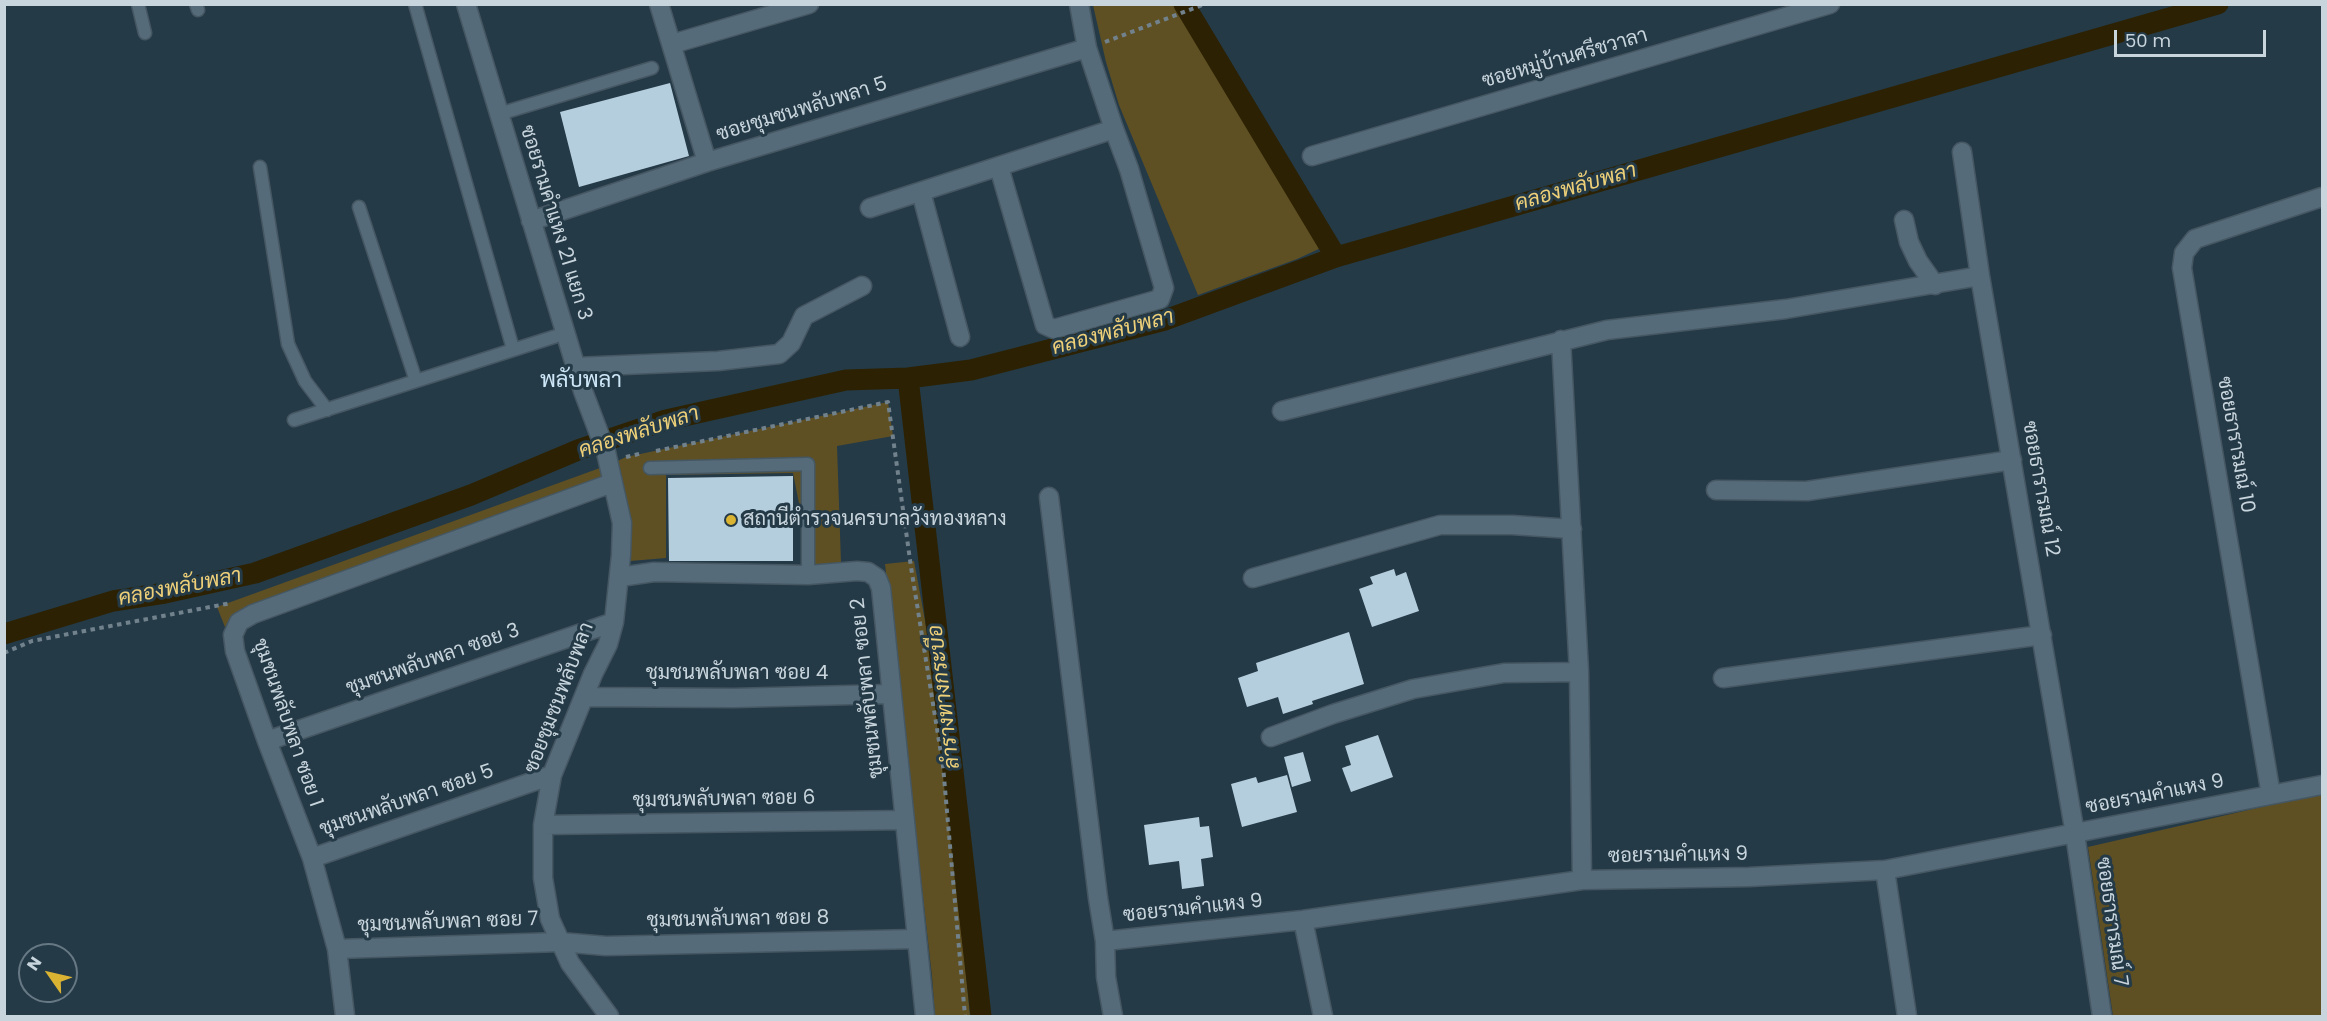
<!DOCTYPE html>
<html>
<head>
<meta charset="utf-8">
<style>
  body { margin:0 }
  #map { position:relative; width:2327px; height:1021px; overflow:hidden; background:#253a47; font-family:Poppins,sans-serif }
  canvas { display:block }
  .frame { position:absolute; inset:0; border:6px solid #c8d5dd; pointer-events:none }
  .north { position:absolute; left:18px; top:943px; width:60px; height:60px; box-sizing:border-box; background:#253a47; border:2px solid #667883; border-radius:50%; rotate:304deg; font-size:16px; font-weight:700; line-height:24px; text-align:center; color:#c8d5dd }
  .north::after { content:''; display:block; margin:auto; width:21px; height:27px; background:#dab333; clip-path:polygon(50% 0,100% 100%,50% 72%,0 100%) }
  .scale { position:absolute; left:2114px; top:30px; width:152px; height:27px; box-sizing:border-box; border:3px solid #c8d5dd; border-top:0; padding-left:8px; font-size:18px; line-height:21px; white-space:nowrap; color:#c8d5dd; -webkit-text-stroke:4px #253a47; paint-order:stroke }
</style>
</head>
<body>
<div id="map">
<canvas width="2327" height="1021"></canvas>
<div class="frame"></div>
<div class="north">N</div>
<div class="scale">50 m</div>
</div>
<script>
const g = document.querySelector('canvas').getContext('2d');
g.lineJoin = 'round';
function paint(path, color) { g.fillStyle = color; g.fill(path, 'evenodd'); }
const toPath = rows => new Path2D(rows.map(r => 'M' + r).join(''));
function trace(path, color, width, dash) { g.strokeStyle = color; g.lineWidth = width; g.lineCap = dash ? 'butt' : 'round'; g.setLineDash(dash || []); g.stroke(path); }
function label(font, color, halo, rows, align = 'center') {
  g.font = font + ' Poppins,Sarabun,sans-serif'; g.lineWidth = 6; g.setLineDash([]); g.textBaseline = 'middle'; g.strokeStyle = halo; g.fillStyle = color; for (const [text, x, y, turn = 0] of rows) {
    g.save(); g.translate(x, y); g.rotate((+turn || 0) * Math.PI / 180); g.textAlign = isNaN(turn) ? turn : align; if (halo) g.strokeText(text, 0, 0); g.fillText(text, 0, 0); g.restore();
  }
}
const green = toPath([
  [1093,5,1176,5,1323,247,1297,259,1198,295,1119,105,1106,62],
  [888,402,893,436,837,446,841,563,812,569,793,473,666,475,666,558,630,561,627,552,613,463,626,457],
  [600,468,605,482,253,611,225,627,217,607],
  [914,561,940,702,970,1016,935,1016,932,976,885,564],
  [2322,793,2322,1016,2113,1016,2088,847]
]);
const canal = toPath([
  [1184,4,1336,257],
  [908,378,981,1016],
  [4,634,113,601,165,593,255,573,471,495,578,450,666,420,846,380,908,378,971,370,1165,320,1336,257,2218,4]
]);
const building = toPath([
  [670,83,689,156,579,187,560,112],
  [793,476,793,561,669,561,668,478],
  [1394,569,1396,576,1406,572,1419,611,1372,627,1359,589,1373,584,1370,577],
  [1349,632,1364,684,1312,701,1313,704,1283,714,1278,697,1247,707,1238,678,1258,671,1256,663],
  [1378,735,1393,777,1351,792,1342,768,1351,765,1345,746],
  [1303,752,1311,781,1292,787,1284,757],
  [1287,775,1297,812,1242,827,1231,784,1256,777,1258,783],
  [1199,817,1200,827,1209,826,1213,857,1201,859,1204,886,1182,889,1179,861,1149,865,1144,825]
]);
const path = toPath([
  [1105,42,1205,4],
  [656,451,888,402,911,567,943,766,965,1016],
  [626,457,643,453],
  [4,653,32,641,231,603]
]);
const lane = toPath([
  [138,4,145,33],
  [196,4,198,10],
  [415,4,513,349],
  [499,114,652,68],
  [260,167,288,344,305,381,327,410],
  [359,207,416,381],
  [294,420,566,333],
  [650,468,808,464,808,575]
]);
const street = toPath([
  [466,4,583,391,606,452,622,523,621,555,614,622,608,644,593,674,552,775,543,825,543,878,550,919,570,963,609,1016],
  [659,4,707,162],
  [672,44,809,4],
  [1962,152,1980,276,2075,834,2102,1016],
  [1312,156,1830,4],
  [999,167,1045,325,1054,329,1160,299,1164,288,1129,169,1114,129],
  [921,192,960,337],
  [870,208,1114,129,1087,48,1079,4],
  [1904,220,1909,242,1918,261,1935,285],
  [531,221,707,162,1087,48],
  [1561,340,1579,672,1582,880],
  [576,367,718,361,779,354,791,343,804,316,862,286],
  [1282,411,1607,330,1786,309,1980,276],
  [1716,490,1807,491,2012,460],
  [1049,497,1098,898,1105,941],
  [620,577,654,572,808,575,857,571,868,572,877,578,881,588,925,1016],
  [1253,578,1440,525,1512,525,1572,529],
  [1723,678,2042,635],
  [584,697,734,698,890,694],
  [1271,737,1333,714,1413,689,1504,673,1579,672],
  [267,741,614,622],
  [2271,795,2182,268,2184,253,2195,239,2322,197],
  [543,825,905,820],
  [312,858,552,775],
  [1885,870,1907,1016],
  [1303,920,1323,1016],
  [337,949,560,942,606,946,916,939],
  [345,1016,337,949,312,858,267,741,235,651,233,635,239,622,253,614,612,483],
  [1113,1016,1106,977,1105,941,1303,920,1582,880,1749,877,1885,870,2322,785]
]);
const markers = [
  [731,520,6,"#dab333"]
];
const streetNames = [
  ["ซอยหมู่บ้านศรีชวาลา",1565,59,-16],
  ["ซอยชุมชนพลับพลา 5",802,110,-17],
  ["ซอยรามคำแหง 21 แยก 3",555,223,73],
  ["ซอยธารารมณ์ 10",2235,445,80],
  ["ซอยธารารมณ์ 12",2040,489,80],
  ["ชุมชนพลับพลา ซอย 3",433,660,-19],
  ["ชุมชนพลับพลา ซอย 4",737,674],
  ["ชุมชนพลับพลา ซอย 2",868,688,-96],
  ["ซอยชุมชนพลับพลา",560,698,-69],
  ["ชุมชนพลับพลา ซอย 1",287,723,71],
  ["ซอยรามคำแหง 9",2155,795,-11],
  ["ชุมชนพลับพลา ซอย 6",724,800,-1],
  ["ชุมชนพลับพลา ซอย 5",407,801,-19],
  ["ซอยรามคำแหง 9",1678,856,-1],
  ["ซอยรามคำแหง 9",1193,909,-6],
  ["ชุมชนพลับพลา ซอย 8",738,920,-1],
  ["ซอยธารารมณ์ 7",2111,922,82],
  ["ชุมชนพลับพลา ซอย 7",448,923,-2]
];
const poiNames = [
  ["สถานีตำรวจนครบาลวังทองหลาง",743,520]
];
const waterNames = [
  ["คลองพลับพลา",1576,188,-16],
  ["คลองพลับพลา",1113,333,-15],
  ["คลองพลับพลา",639,433,-18],
  ["คลองพลับพลา",180,588,-11],
  ["ลำรางทางกระบือ",945,697,-97]
];
const quarterNames = [
  ["พลับพลา",581,381]
];
paint(green, '#5f5024');
trace(canal, '#2c2203', 21);
paint(building, '#b5cede');
trace(lane, '#455762', 15);
trace(street, '#455762', 21);
trace(path, '#71828d', 4, [4.5, 4.5]);
trace(lane, '#556b79', 12);
trace(street, '#556b79', 18);
for (const [x, y, r, color] of markers) { const dot = new Path2D(); dot.arc(x, y, r, 0, 2 * Math.PI); g.fillStyle = color; g.fill(dot); trace(dot, '#253a47', 2); }
label('20px', '#c8d5dd', '#253a47', streetNames);
label('20px', '#c8d5dd', '#253a47', poiNames, 'left');
label('italic 21px', '#eed079', '#253a47', waterNames);
label('22px', '#cee7f8', '#253a47', quarterNames);
</script>
</body>
</html>
